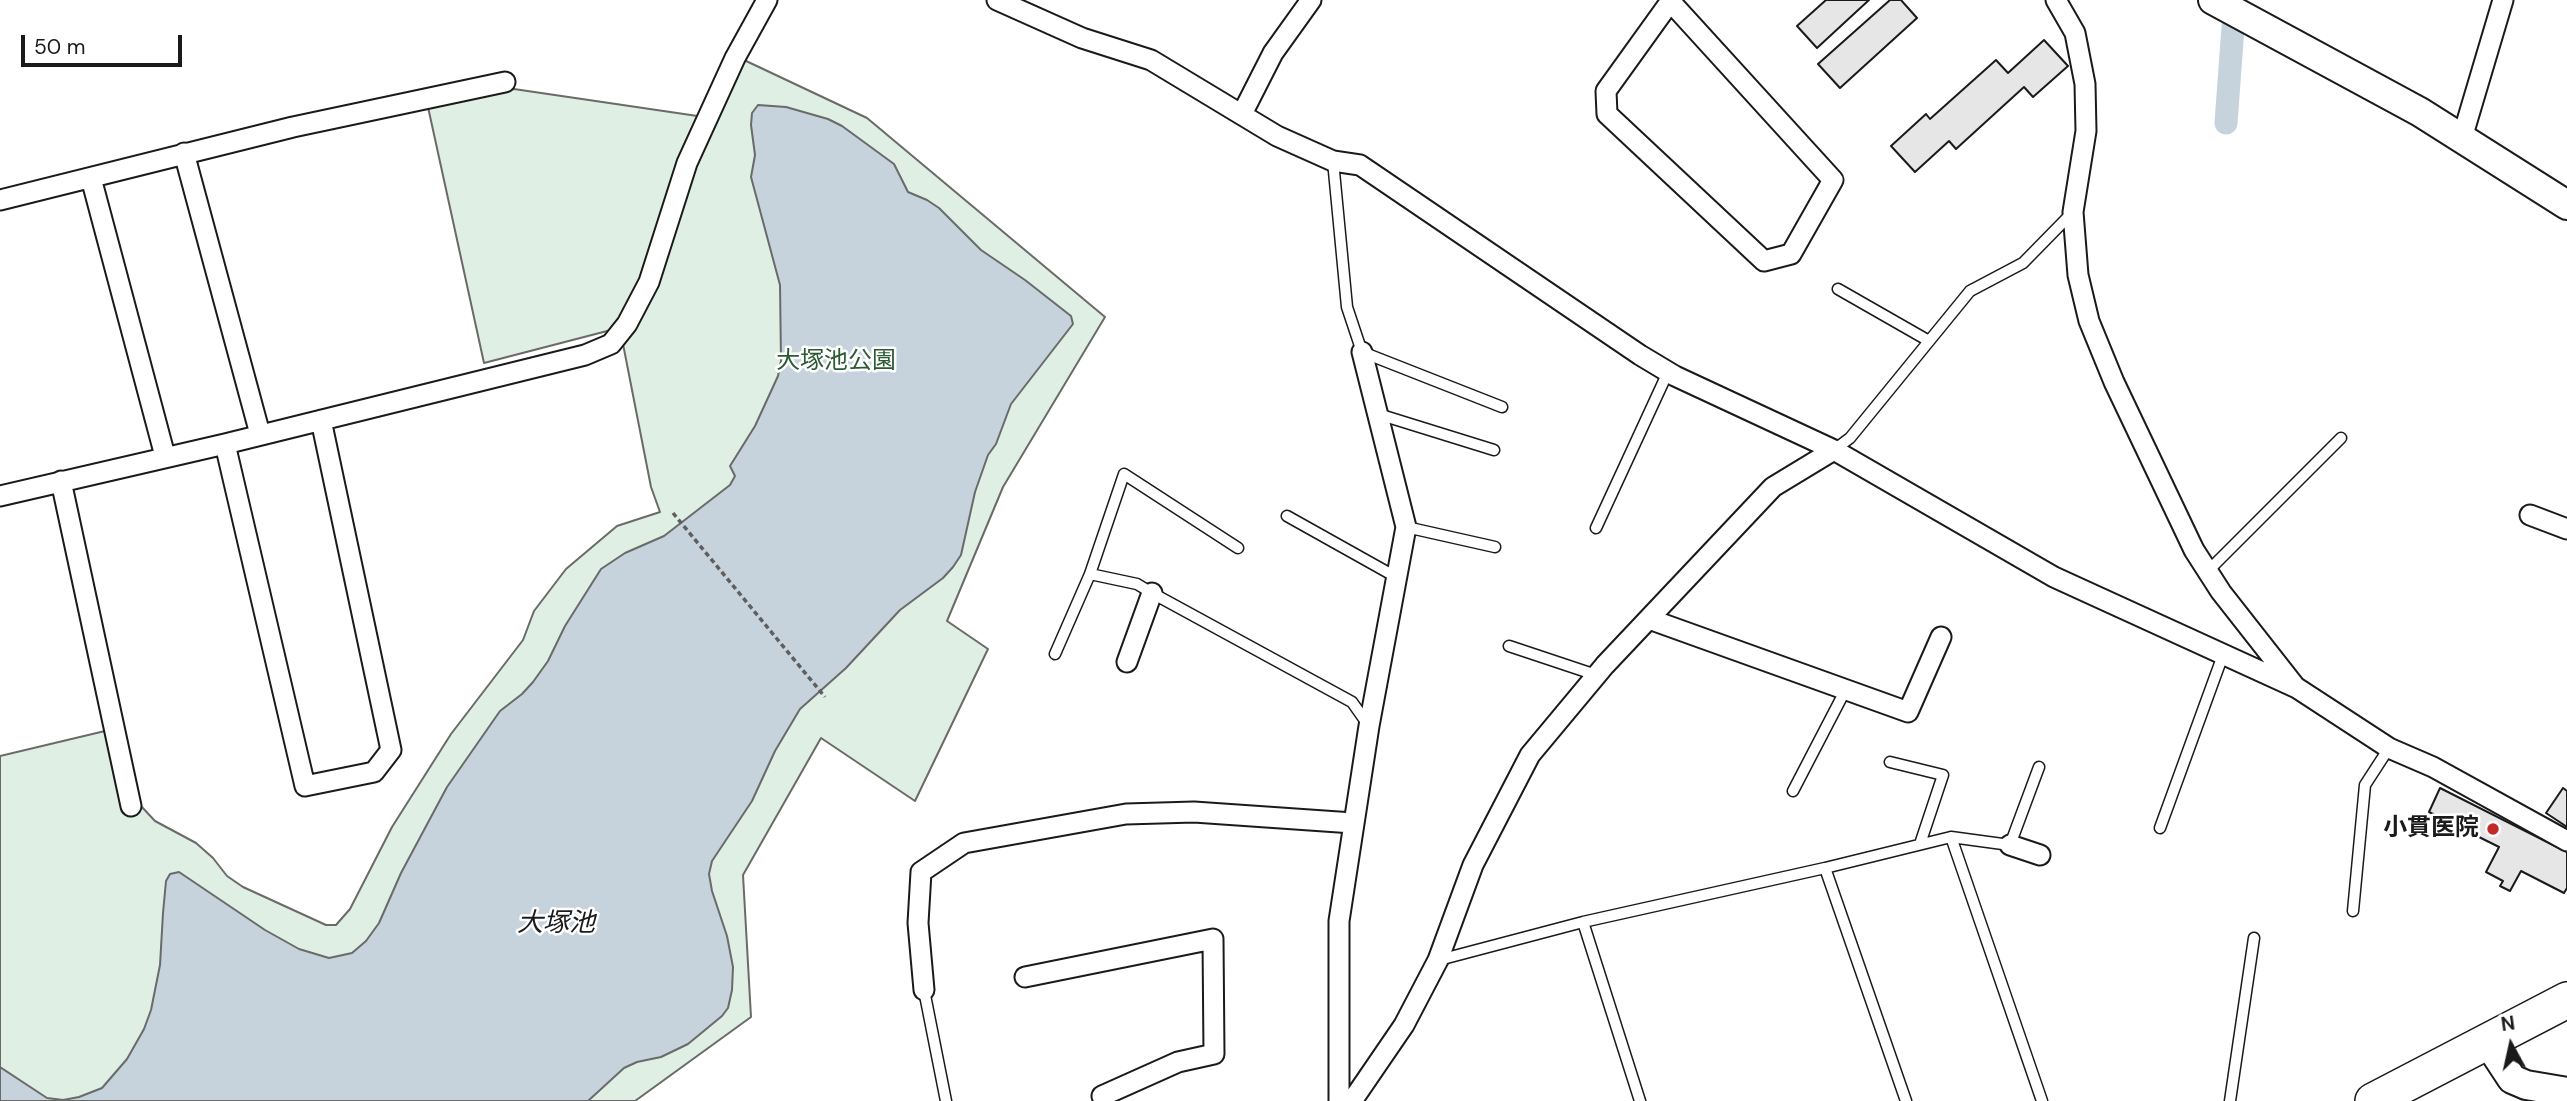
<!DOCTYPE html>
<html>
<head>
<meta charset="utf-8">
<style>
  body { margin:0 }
  #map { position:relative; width:2567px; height:1101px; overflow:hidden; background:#fff; font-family:"DM Sans",sans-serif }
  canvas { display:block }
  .north { position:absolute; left:2476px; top:1010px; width:70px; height:70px; -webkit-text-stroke:5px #fff; paint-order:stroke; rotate:352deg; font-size:19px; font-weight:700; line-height:28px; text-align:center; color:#1a1a1a }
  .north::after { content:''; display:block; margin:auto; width:24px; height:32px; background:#1a1a1a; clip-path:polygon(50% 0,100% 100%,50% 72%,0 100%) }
  .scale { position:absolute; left:21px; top:35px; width:161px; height:32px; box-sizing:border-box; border:4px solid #1a1a1a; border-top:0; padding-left:9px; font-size:21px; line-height:24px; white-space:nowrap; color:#1a1a1a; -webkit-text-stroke:5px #fff; paint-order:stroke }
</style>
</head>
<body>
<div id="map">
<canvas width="2567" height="1101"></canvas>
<div class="north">N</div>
<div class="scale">50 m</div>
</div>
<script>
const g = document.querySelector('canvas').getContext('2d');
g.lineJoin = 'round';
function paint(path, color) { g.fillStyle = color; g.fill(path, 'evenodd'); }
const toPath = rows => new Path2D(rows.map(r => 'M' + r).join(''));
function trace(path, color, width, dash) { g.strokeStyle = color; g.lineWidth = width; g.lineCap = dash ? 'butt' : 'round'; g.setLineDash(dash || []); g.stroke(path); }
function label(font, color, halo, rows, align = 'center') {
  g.font = font + ' "DM Sans","Noto Sans JP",sans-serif'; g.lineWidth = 5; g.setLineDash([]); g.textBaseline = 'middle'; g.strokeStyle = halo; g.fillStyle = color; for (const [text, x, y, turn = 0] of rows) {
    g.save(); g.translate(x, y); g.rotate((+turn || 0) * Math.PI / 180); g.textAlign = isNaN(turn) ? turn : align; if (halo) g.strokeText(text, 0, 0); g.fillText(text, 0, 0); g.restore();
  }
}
const green = toPath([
  [744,60,867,118,1105,317,1003,487,947,621,988,649,915,801,821,738,743,875,751,1017,635,1101,0,1101,0,756,105,731,140,805,155,821,196,843,213,858,227,876,243,887,326,925,336,925,350,909,392,827,451,734,523,640,534,611,566,569,617,526,660,512,651,487,623,344,611,330,484,363,428,107,514,89,711,118,744,60]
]);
const water = toPath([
  [758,105,786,107,828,119,842,126,894,164,908,192,927,200,939,208,981,250,1025,280,1071,316,1073,324,1011,404,996,444,988,455,975,492,961,555,953,567,943,578,900,610,846,668,800,709,775,751,752,801,712,861,709,874,712,891,727,936,733,967,732,990,728,1008,722,1016,688,1044,661,1057,637,1062,624,1068,588,1101,0,1101,0,1067,47,1098,63,1100,79,1097,102,1088,127,1059,144,1029,151,1010,160,965,163,913,166,881,170,874,179,872,265,930,299,949,329,958,352,953,366,941,379,923,401,873,447,787,500,711,522,694,533,682,548,661,565,626,601,569,625,553,664,536,730,485,735,476,730,466,755,426,778,376,781,361,780,285,751,177,755,155,751,125,752,113,758,105]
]);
const canal = toPath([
  [2226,123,2235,0]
]);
const building = toPath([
  [1826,0,1869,0,1817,48,1797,26,1826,0],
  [1890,0,1901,0,1917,18,1840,88,1818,64,1890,0],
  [2044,40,2068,66,2033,97,2024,87,1956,149,1949,141,1915,172,1891,146,1926,114,1930,119,1996,60,2008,73,2044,40],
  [2440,788,2567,852,2567,888,2564,893,2521,871,2510,891,2500,886,2503,881,2486,872,2499,847,2429,812,2440,788],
  [2563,788,2567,791,2567,827,2546,813,2563,788]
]);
const path = toPath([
  [673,513,825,697]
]);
const lane = toPath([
  [1333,161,1347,307,1362,352,1502,407],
  [1838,289,1929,341],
  [1378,414,1494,450],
  [1834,450,1850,438,1970,291,2023,263,2071,214],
  [1287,516,1396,577],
  [1406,527,1495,547],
  [1596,528,1668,372],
  [1238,548,1124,474,1090,574,1137,584,1152,593,1352,702,1369,726],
  [2208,571,2341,438],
  [1509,646,1596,675],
  [1055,654,1090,574],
  [1890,762,1943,775,1920,844],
  [1793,791,1846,689],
  [2160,828,2223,655],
  [1951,837,2010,845,2039,767],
  [1825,868,1951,837,2042,1101],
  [2353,911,2365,785,2389,748],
  [1583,922,1640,1101],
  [1439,960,1583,922,1825,868,1906,1101],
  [924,990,946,1101],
  [2230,1101,2254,938]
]);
const street = toPath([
  [997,0,1082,38,1151,60,1277,136,1333,161,1360,165,1640,355,1675,376,1834,450,2054,577,2297,688,2389,748,2433,767,2567,841],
  [1669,0,1833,180,1791,254,1764,261,1607,114,1606,91,1670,2],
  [2056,0,2075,33,2085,84,2086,131,2073,212,2078,275,2089,321,2114,382,2194,550,2221,592,2294,685],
  [1242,114,1273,53,1311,0],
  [2462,138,2503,0],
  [184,153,260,434],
  [91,178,165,456],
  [0,200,293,127,505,82],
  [225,444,305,786,374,772,391,750,321,420],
  [61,481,131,806],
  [0,496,225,444,585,355,611,344,627,324,649,282,687,163,735,58,767,0],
  [2530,515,2567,529],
  [1649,619,1908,712,1941,637],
  [1127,662,1152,593],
  [2010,845,2040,855],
  [1025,977,1213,939,1214,1054,1178,1062,1102,1096,1105,1101],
  [924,990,918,923,921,872,964,843,1126,814,1194,812,1353,823],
  [1339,1101,1339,921,1369,726,1406,527,1362,352],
  [1352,1101,1404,1025,1438,960,1473,865,1530,755,1605,665,1773,487,1834,450]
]);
const secondary = toPath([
  [2213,0,2420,112,2567,205],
  [2487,1041,2512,1079,2526,1085,2567,1092]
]);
const highway = toPath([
  [2373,1101,2567,1000]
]);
const markers = [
  [2493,829,7,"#c62828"]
];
const parkNames = [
  ["大塚池公園",836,362]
];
const poiNames = [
  ["小貫医院",2479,829]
];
const waterNames = [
  ["大塚池",556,924]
];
paint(green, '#e0efe3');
trace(green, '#6a6a6a', 2);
paint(water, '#c6d2dc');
trace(water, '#6a6a6a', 2);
trace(canal, '#c6d2dc', 23);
paint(building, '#e6e6e6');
trace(building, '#1a1a1a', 2);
trace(lane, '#1a1a1a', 13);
trace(street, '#1a1a1a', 23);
trace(secondary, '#1a1a1a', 32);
trace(highway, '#1a1a1a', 38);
trace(path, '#5f5f5f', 3.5, [5, 3.5]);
trace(lane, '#fff', 10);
trace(street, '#fff', 19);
trace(secondary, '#fff', 28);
trace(highway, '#fff', 35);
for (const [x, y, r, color] of markers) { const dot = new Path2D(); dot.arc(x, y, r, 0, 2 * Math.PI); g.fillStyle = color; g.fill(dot); trace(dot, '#fff', 2.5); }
label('24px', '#2b5a34', '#fff', parkNames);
label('bold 24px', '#1a1a1a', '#fff', poiNames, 'right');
label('italic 26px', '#1a1a1a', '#fff', waterNames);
</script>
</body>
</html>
